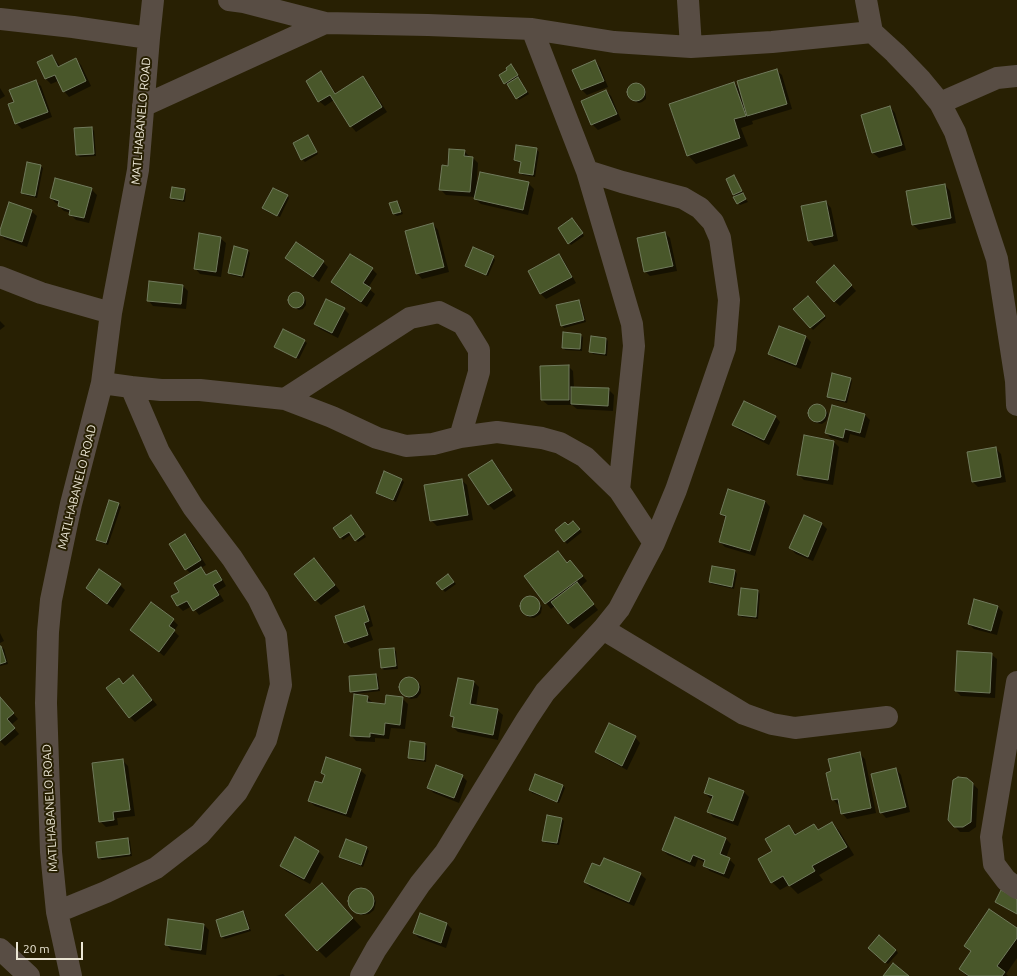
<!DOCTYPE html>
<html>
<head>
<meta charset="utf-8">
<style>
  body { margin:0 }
  #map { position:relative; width:1017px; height:976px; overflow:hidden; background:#282003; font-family:Ubuntu,sans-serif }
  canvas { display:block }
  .scale { position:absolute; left:16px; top:942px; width:67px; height:18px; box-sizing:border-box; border:2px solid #eae5d4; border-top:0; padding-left:5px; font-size:12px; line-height:14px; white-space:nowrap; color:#eae5d4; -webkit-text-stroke:3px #282003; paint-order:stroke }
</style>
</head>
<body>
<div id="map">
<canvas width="1017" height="976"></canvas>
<div class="scale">20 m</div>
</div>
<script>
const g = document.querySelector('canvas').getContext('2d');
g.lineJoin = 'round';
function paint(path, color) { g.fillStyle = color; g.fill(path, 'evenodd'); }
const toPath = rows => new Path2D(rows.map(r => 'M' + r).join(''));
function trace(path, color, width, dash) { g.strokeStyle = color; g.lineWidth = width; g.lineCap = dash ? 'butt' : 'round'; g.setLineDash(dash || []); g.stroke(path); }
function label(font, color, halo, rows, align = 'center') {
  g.font = font + ' Ubuntu,sans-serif'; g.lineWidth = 4; g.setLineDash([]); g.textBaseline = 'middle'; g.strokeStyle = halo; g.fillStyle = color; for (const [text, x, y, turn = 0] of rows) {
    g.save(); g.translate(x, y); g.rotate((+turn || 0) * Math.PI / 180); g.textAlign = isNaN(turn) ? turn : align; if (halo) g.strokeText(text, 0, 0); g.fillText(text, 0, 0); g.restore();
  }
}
const shadow = toPath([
  [52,56,57,62,60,67,76,60,81,65,91,86,69,97,64,91,58,81,51,84,46,79,38,63],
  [594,61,600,67,608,87,587,95,582,90,574,70],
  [511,65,520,78,519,79,529,94,519,100,509,85,508,85,505,83,509,70],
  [776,70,782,75,792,109,752,121,753,124,741,128,748,146,696,164,688,155,734,83,741,90],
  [320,73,326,78,336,94,363,78,368,83,387,112,356,132,351,126,334,100,325,106,319,101],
  [35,81,41,86,52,117,22,129,16,123,15,102],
  [634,84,640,84,646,91,646,99,642,102,639,103,634,101,628,94,628,89,632,85],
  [0,88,5,96,0,99],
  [606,91,611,96,621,120,598,130,592,124,582,101],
  [890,107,895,113,906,150,879,158,873,153,862,116],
  [92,128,94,131,96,156,80,157,77,155,75,129],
  [308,136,310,139,318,154,305,162,302,159],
  [536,149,539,152,535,177,523,175,520,173,522,163,517,162,515,160],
  [464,151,470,157,473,158,478,163,476,191,528,183,534,189,528,215,481,204,475,199,476,197,446,195,440,189,449,167],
  [40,166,43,168,37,198,25,195,22,193],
  [734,176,736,179,743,193,742,194,748,202,740,205,738,203,736,197,734,194],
  [945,185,950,191,956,223,919,230,913,225],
  [91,189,97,195,89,223,76,220,70,214,71,213,64,211,59,206,59,204,56,203,51,198],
  [184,190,186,193,185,202,174,200,171,198],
  [287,196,289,198,280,217,266,211,264,208],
  [396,202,399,204,403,214,397,216,394,214],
  [826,202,831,208,838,241,814,246,809,240],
  [31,211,37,216,27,247,5,239,0,234,0,233],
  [574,221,584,236,571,245,569,243],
  [433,224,438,230,449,272,422,279,417,273],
  [665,233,670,238,677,271,650,276,645,271],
  [220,238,226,243,221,277,200,274,195,268],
  [235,247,248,251,250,253,244,278,231,275,229,272],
  [559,255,564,261,576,283,546,299,541,294,529,271],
  [493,257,495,260,488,276,468,268,466,265],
  [287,258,323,262,328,267,319,282,292,263],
  [372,269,377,274,368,288,375,294,367,307,338,288,333,282],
  [839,272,856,291,840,306,834,301],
  [183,286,188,291,186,309,153,306,148,300],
  [296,293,300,294,306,300,306,305,303,309,299,310,295,308,289,302,289,297,292,294],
  [810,300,826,318,813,330,794,309],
  [579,301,581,303,586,322,564,328,562,325],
  [344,309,349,314,338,338,320,329,315,324],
  [0,321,5,326,0,330],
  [779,327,806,337,811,342,801,369,775,359,770,354],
  [580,335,583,337,582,351,565,350,563,347],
  [606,339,608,341,607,356,593,354,591,351],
  [304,341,307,343,299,359,278,349],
  [568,366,573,371,574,388,608,389,614,395,613,411,577,409,572,405,548,405,542,400,541,367],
  [850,379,852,381,847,403,830,399,828,397],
  [816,405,821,406,828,413,828,416,826,421,822,424,816,423,814,422,809,414,809,412,811,407],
  [865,415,870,420,865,438,850,434,848,443,831,438,826,433],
  [775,416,780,422,769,445,739,430,734,425],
  [805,436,834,442,839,447,833,485,804,480,798,474],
  [995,448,1001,454,1006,482,978,487,973,482],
  [492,461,497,466,516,496,494,510,489,505,469,475],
  [401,479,404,482,396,502,379,495,377,493],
  [461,480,467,485,473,520,437,526,431,520],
  [110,501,119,504,121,507,108,545,100,542,97,540],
  [765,501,770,507,755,556,725,547,720,542,727,519,721,514],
  [805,516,822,524,827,529,813,561,796,554,790,548],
  [353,519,366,537,358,542,352,534,343,540,334,528],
  [576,525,582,532,567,544,556,530],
  [185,535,190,540,206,565,201,568,208,576,215,571,221,577,226,586,218,591,224,601,199,615,192,606,183,611,178,606,173,597,181,592,191,574,186,569],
  [558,552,568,564,570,561,587,581,580,587,598,610,574,629,568,624,555,606,551,609,546,603,526,577],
  [314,559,320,565,340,591,321,605,316,600],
  [735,571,737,574,734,589,712,584,710,582],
  [450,578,456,584,445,592,437,583],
  [120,585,125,590,113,608,92,594,87,588],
  [758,591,760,594,758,619,742,617,739,615],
  [530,596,536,598,542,607,541,613,539,615,534,618,528,617,521,609,520,603,522,600,524,598],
  [363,607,369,612,373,626,369,628,373,640,351,648,345,642],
  [998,607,1003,612,997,635,974,629,969,624],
  [173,620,178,625,174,631,179,636,164,656,137,635],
  [0,633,4,641,0,643],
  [0,647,1,647,4,649,8,664,0,666],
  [393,649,396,651,398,669,384,670,382,668],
  [991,654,997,659,995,698,961,696,956,691],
  [376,675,378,677,380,691,354,694,351,691],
  [133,677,138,682,157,705,135,722,130,717,119,680,124,684],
  [407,678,410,678,416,681,421,686,421,693,417,698,411,699,406,697,400,689,400,686,402,681],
  [474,682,479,687,476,706,497,710,503,715,498,740,458,732,453,727,454,719,452,716],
  [367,697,373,703,386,705,402,698,408,704,405,729,391,728,389,739,375,738,375,742,356,741,351,735],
  [0,698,18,719,11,725,19,734,5,746,0,741],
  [635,737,640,743,627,770,602,757,597,752],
  [425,744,427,746,426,762,412,760,409,758],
  [859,753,865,759,876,813,847,819,842,813,840,804,838,805,833,799,832,772],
  [123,761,128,766,135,816,117,818,118,825,106,827,100,821],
  [896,769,901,775,910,812,886,818,881,812],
  [360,770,366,775,351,818,315,806,309,801,323,784,326,776,322,773],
  [462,776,467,781,459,803,434,793,428,788],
  [973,784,978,789,976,827,969,832,960,832,949,820],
  [563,786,565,788,559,803,532,793,530,790],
  [743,791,749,797,738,826,713,817,708,811,713,799,710,798,705,793],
  [676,818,726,839,731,844,726,858,729,859,735,865,729,879,710,871,704,866,706,863,698,859,695,867,668,855,663,850],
  [561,819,564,821,559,845,546,843,544,840],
  [832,823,840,832,854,855,819,875,823,880,798,894,789,885,780,890,772,882,773,851,789,826,797,835,814,825,819,831],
  [128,839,130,841,132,856,102,860,99,857],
  [295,839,319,852,324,857,310,884,286,871,281,866],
  [346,840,367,848,369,851,363,867,342,859,340,857],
  [640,874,646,879,634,906,591,888,585,882],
  [322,884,361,927,326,958,318,950],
  [363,889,367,890,375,899,376,902,374,910,369,914,361,915,352,907,350,904,351,896,356,890],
  [1017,900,1017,914,998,904,996,902],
  [243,912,245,914,251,931,225,939,222,937,217,921],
  [420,914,447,924,452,929,446,948,419,938,414,933],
  [169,920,204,925,209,930,206,955,171,950,166,944],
  [1017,929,1017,958,1006,974,1008,976,967,976,960,969,972,952,965,946],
  [872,950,896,950,898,953,888,964],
  [283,974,285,976,276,976]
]);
const building = toPath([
  [52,55,58,67,76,58,86,81,63,92,55,75,45,79,37,62,52,55],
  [595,60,604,81,581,90,572,70,595,60],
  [511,64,518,75,504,84,499,75,507,70,506,68,511,64],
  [777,69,787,104,747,116,737,81,777,69],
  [321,71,335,94,363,76,382,107,350,127,330,95,318,102,306,81,321,71],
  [518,77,527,92,516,99,507,84,518,77],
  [36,80,48,112,15,124,8,104,14,102,9,90,36,80],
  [734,82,746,116,734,119,740,138,687,156,669,104,734,82],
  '627 92a9 9 0 1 1 18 0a9 9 0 1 1-18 0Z',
  [606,90,617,114,591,125,581,101,606,90],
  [890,106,902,145,872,153,861,115,890,106],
  [92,127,94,154,76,155,74,128,92,127],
  [308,135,317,152,301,160,293,143,308,135],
  [516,145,537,148,533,175,519,173,521,162,514,160,516,145],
  [449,149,465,150,464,156,473,157,470,192,439,190,442,165,448,166,449,149],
  [27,162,41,165,35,196,21,193,27,162],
  [480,172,529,182,523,210,474,199,480,172],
  [734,175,742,191,733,195,726,179,734,175],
  [55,178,92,188,84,218,69,215,70,210,58,206,59,201,50,198,55,178],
  [945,184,951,218,912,225,906,191,945,184],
  [172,187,185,189,183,200,170,198,172,187],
  [273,188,288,195,277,216,262,208,273,188],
  [743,193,746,199,737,204,733,197,743,193],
  [397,201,401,212,393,214,389,203,397,201],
  [826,201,833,236,808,241,801,206,826,201],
  [9,202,32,210,22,242,0,235,0,230,9,202],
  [572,218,583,233,568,244,558,228,572,218],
  [433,223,444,267,416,274,405,231,433,223],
  [665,232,673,266,644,272,637,238,665,232],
  [199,233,221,237,216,272,194,269,199,233],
  [296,242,324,261,313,277,285,258,296,242],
  [234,246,248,250,242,276,228,273,234,246],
  [473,247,494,256,486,275,465,266,473,247],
  [350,254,373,268,363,283,371,288,361,302,331,282,350,254],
  [559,254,572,277,540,294,528,271,559,254],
  [834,265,852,285,834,302,816,282,834,265],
  [149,281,183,285,181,304,147,301,149,281],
  '288 300a8 8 0 1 1 16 0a8 8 0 1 1-16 0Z',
  [808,296,825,316,810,328,793,309,808,296],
  [326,299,345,308,332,333,314,324,326,299],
  [579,300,584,320,561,326,556,305,579,300],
  [779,326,806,336,796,365,768,354,779,326],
  [283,329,305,340,296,358,274,347,283,329],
  [563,332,581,334,580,349,562,348,563,332],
  [591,336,606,338,605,354,589,352,591,336],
  [569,365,569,400,541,400,540,366,569,365],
  [832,373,851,378,845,401,827,397,832,373],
  [571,387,609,388,608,406,571,404,571,387],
  [744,401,776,416,764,440,732,425,744,401],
  '808 413a9 9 0 1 1 18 0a9 9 0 1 1-18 0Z',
  [832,405,865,414,860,433,845,429,843,438,825,433,832,405],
  [804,435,834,441,828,480,797,475,804,435],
  [996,447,1001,477,972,482,967,452,996,447],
  [492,460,512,490,488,505,468,475,492,460],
  [384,471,402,479,393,500,376,493,384,471],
  [462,479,468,515,430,521,424,485,462,479],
  [728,489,765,501,750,551,719,542,726,516,720,514,728,489],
  [109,500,119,503,106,543,96,540,109,500],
  [351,515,364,534,355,541,349,532,340,538,333,528,351,515],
  [804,515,822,523,808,557,789,548,804,515],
  [573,521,580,529,564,542,555,530,565,522,568,525,573,521],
  [185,534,201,560,185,570,169,544,185,534],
  [558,551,567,563,570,560,583,576,545,604,524,576,558,551],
  [314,558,335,585,315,601,294,574,314,558],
  [712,566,735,570,732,587,709,582,712,566],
  [201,567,206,575,216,570,222,580,213,585,219,595,193,611,187,601,177,606,171,596,179,592,174,583,201,567],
  [99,569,121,584,107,604,86,588,99,569],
  [448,574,454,582,442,590,436,583,448,574],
  [577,582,594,604,568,624,551,602,577,582],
  [741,588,758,590,756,617,738,615,741,588],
  '520 606a10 10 0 1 1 20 0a10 10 0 1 1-20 0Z',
  [974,599,998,606,991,631,968,624,974,599],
  [151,602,174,619,169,626,175,630,159,652,130,630,151,602],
  [364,606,369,621,364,623,368,635,344,643,335,616,364,606],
  [0,646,1,646,6,662,0,664,0,646],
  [394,648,396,666,381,668,379,649,394,648],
  [957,651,992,653,990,693,955,691,957,651],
  [376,674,378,689,350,692,349,676,376,674],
  [133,675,152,700,129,718,106,688,119,678,123,684,133,675],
  '399 687a10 10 0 1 1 20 0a10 10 0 1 1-20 0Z',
  [458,678,474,681,470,704,498,709,493,735,452,727,454,717,450,716,458,678],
  [354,694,368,696,367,702,385,704,386,695,403,697,400,725,385,723,384,735,370,733,370,737,350,736,354,694],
  [0,697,14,713,7,719,15,728,0,741,0,697],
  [609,723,636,736,622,766,595,752,609,723],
  [410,741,425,743,424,760,408,758,410,741],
  [860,752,871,808,841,814,838,799,832,800,826,773,831,771,828,759,860,752],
  [326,757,361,769,346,814,308,801,315,781,322,783,325,775,321,773,326,757],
  [123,759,130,810,113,812,114,820,99,822,92,763,123,759],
  [436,765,463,775,454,798,427,788,436,765],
  [896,768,906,807,880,813,871,774,896,768],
  [535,774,563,785,557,802,529,790,535,774],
  [958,777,967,778,973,783,971,822,963,827,954,827,948,820,953,780,958,777],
  [709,778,744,791,733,821,707,812,713,796,704,793,709,778],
  [547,815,562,818,557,843,542,841,547,815],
  [675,817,726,838,720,854,730,858,724,874,703,866,705,860,693,855,690,862,662,850,675,817],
  [832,822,847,847,812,866,815,871,789,886,783,876,771,883,758,859,772,851,765,839,789,825,795,835,814,824,818,830,832,822],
  [295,837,319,851,304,879,280,866,295,837],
  [128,838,130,854,98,858,96,842,128,838],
  [346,839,367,847,361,865,339,857,346,839],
  [604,858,641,873,629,902,584,882,592,863,600,866,604,858],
  [322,883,353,918,317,951,285,915,322,883],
  '348 901a13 13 0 1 1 26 0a13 13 0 1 1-26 0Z',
  [1001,890,1017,899,1017,914,995,902,1001,890],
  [989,909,1017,928,1017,938,997,966,1005,972,1002,976,969,976,959,969,971,951,964,946,989,909],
  [243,911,249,929,221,937,216,920,243,911],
  [420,913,447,923,441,943,413,933,420,913],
  [168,919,204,924,201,950,165,945,168,919],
  [879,935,896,950,885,963,868,948,879,935],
  [893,963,909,976,883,976,893,963]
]);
const minor = toPath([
  [229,0,244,2,325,23,428,25,532,29,614,42,691,47,772,42,872,32],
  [688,0,691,47],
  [866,0,872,32,895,53,921,80,940,103,955,132,997,259,1016,381,1017,405],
  [0,19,73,27,149,38],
  [940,103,997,78,1017,76],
  [143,106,325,23],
  [587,171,632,324,634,346,619,490],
  [0,277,41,293,111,313],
  [131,387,161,390,200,390,285,399,332,417,377,438,406,446,433,444,460,437,497,432,542,438,560,443,585,457,619,490,654,543],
  [285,399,410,318,439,312,463,324,479,350,479,372,460,437],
  [603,629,744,714,772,724,795,728,887,717],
  [1017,682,991,837,994,864,1006,880,1017,888],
  [57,912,106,892,156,868,200,834,237,792,266,740,281,685,276,635,258,598,232,558,193,507,159,452,131,387,102,383],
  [0,949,29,976],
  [71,976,57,912,51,852,46,703,48,632,51,600,71,504,102,383,111,313,138,170,149,38,153,0],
  [361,976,376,949,420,884,445,853,527,719,545,692,603,629,619,609,654,543,676,490,725,348,729,300,720,238,713,222,700,208,683,198,622,182,587,171,532,29]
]);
const streetNames = [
  ["MATLHABANELO ROAD",141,121,-85],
  ["MATLHABANELO ROAD",77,487,-76],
  ["MATLHABANELO ROAD",50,808,-93]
];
paint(shadow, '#0007');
paint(building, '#49572a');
trace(building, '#707a5c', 1);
trace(minor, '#584d44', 22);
label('12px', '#eae5d4', '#282003', streetNames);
</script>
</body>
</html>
